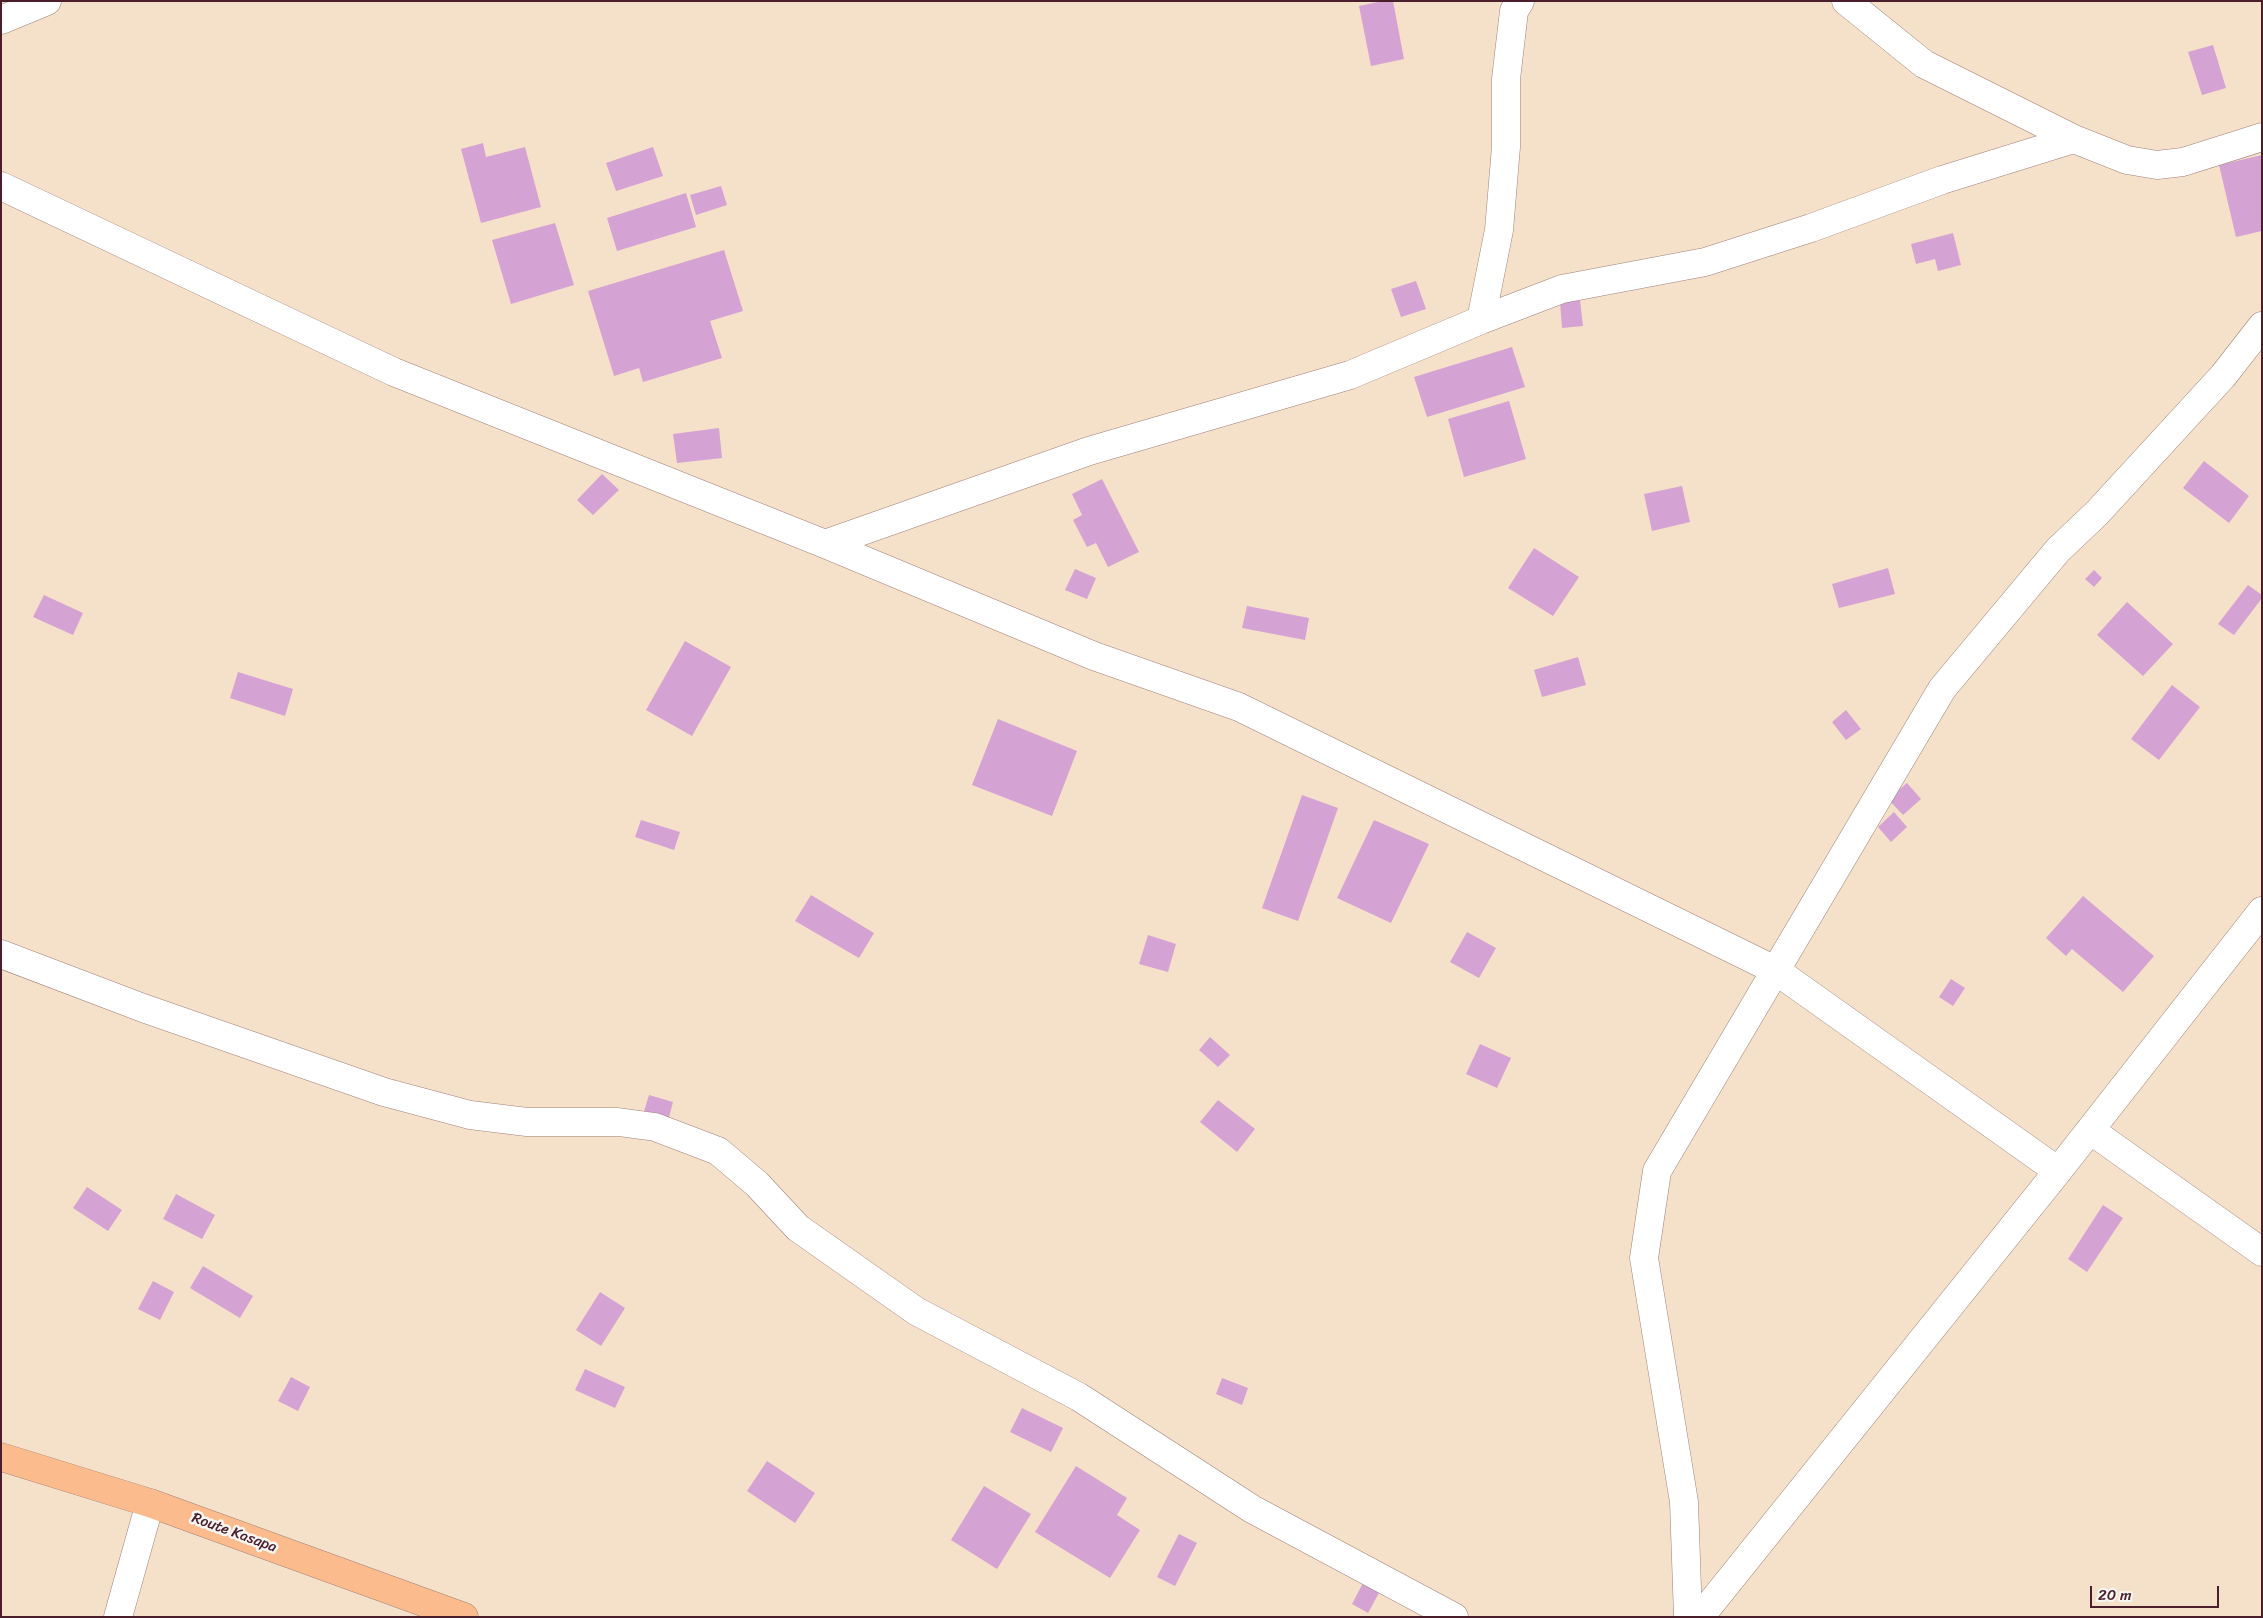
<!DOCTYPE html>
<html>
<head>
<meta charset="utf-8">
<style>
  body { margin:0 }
  #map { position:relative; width:2263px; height:1618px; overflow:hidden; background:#f5e1c9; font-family:Sriracha,sans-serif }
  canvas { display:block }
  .frame { position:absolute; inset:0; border:2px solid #4a1f2b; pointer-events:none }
  .scale { position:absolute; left:2090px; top:1586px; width:129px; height:22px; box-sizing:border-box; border:2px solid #4a1f2b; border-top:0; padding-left:6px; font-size:15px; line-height:18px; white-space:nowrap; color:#4a1f2b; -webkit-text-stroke:4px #f6f6f2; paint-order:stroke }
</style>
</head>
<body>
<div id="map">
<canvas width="2263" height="1618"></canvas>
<div class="frame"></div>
<div class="scale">20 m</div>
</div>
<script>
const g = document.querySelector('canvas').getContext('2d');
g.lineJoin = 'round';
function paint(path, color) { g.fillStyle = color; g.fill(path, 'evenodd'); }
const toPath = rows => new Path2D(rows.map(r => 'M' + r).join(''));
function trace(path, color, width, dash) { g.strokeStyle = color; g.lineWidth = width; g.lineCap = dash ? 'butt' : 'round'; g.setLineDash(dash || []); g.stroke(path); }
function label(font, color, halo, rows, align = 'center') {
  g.font = font + ' Sriracha,sans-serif'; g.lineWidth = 5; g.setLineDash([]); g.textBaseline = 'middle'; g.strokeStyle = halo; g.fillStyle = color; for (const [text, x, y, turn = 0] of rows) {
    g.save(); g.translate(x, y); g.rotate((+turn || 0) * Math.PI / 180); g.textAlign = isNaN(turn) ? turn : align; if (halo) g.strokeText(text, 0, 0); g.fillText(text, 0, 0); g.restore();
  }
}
const building = toPath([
  [1383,1,1393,1,1404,59,1371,66,1359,6],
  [2213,45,2226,88,2202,95,2188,52],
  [483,143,486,157,525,147,541,207,481,223,461,149],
  [653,147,663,176,616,191,606,163],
  [2262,155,2262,231,2236,237,2219,165],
  [721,186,727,205,696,215,690,195],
  [686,193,696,227,617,251,607,218],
  [555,223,574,285,511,304,492,240],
  [1953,233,1961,265,1938,271,1935,259,1916,264,1911,244],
  [724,250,743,311,710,321,722,358,643,382,639,368,614,376,588,291],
  [1416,281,1426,309,1401,317,1391,289],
  [1580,300,1583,326,1562,328,1560,302],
  [1512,347,1525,387,1427,417,1414,377],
  [1509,401,1526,459,1464,477,1448,419],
  [719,428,722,458,677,463,673,434],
  [2204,461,2249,496,2229,523,2183,488],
  [602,474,619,490,593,515,577,500],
  [1102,479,1139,552,1108,567,1096,543,1087,547,1073,520,1082,515,1072,494],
  [1682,486,1690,522,1652,531,1644,494],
  [1534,548,1579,577,1553,616,1508,588],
  [1888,568,1895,594,1839,608,1832,584],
  [1075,569,1096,578,1087,599,1065,590],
  [2094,570,2102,578,2094,587,2085,579],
  [2248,585,2262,595,2262,598,2234,635,2218,624],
  [44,595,83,613,73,635,33,617],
  [2127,602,2173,644,2143,676,2097,635],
  [1247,606,1309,618,1305,640,1242,628],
  [685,641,731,667,692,736,646,710],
  [1578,657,1586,685,1542,697,1534,670],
  [238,672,293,689,285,716,230,698],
  [2172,685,2200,707,2159,760,2131,739],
  [1846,710,1861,729,1846,740,1832,722],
  [998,719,1077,751,1052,816,972,785],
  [1907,783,1921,799,1903,815,1888,799],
  [1302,795,1338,808,1298,921,1262,908],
  [1894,812,1907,827,1891,842,1878,827],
  [641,820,680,832,674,850,635,837],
  [1374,820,1429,844,1391,923,1337,898],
  [811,895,874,933,859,958,795,921],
  [2083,896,2154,956,2123,992,2072,949,2066,956,2046,938],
  [1467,932,1496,948,1479,978,1450,962],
  [1148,935,1176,944,1168,972,1139,964],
  [1951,979,1965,988,1953,1006,1939,997],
  [1210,1037,1230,1055,1218,1067,1199,1050],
  [1480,1044,1511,1058,1497,1088,1466,1074],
  [649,1095,673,1102,667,1125,642,1118],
  [1218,1100,1255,1129,1237,1152,1200,1122],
  [87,1187,122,1210,108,1231,73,1208],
  [176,1194,215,1215,202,1239,163,1219],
  [2103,1205,2123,1218,2087,1272,2068,1259],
  [203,1266,253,1296,240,1318,190,1288],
  [153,1281,174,1292,160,1320,138,1309],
  [600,1292,625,1308,601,1346,576,1330],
  [585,1369,625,1387,615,1408,575,1390],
  [291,1377,310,1387,298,1411,278,1401],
  [1222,1378,1248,1388,1242,1405,1216,1394],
  [1022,1408,1063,1428,1051,1452,1010,1432],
  [767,1461,815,1493,795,1523,747,1491],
  [1076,1466,1127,1498,1117,1515,1140,1530,1110,1578,1035,1532],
  [984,1486,1031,1514,997,1569,951,1540],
  [1179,1534,1197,1543,1175,1586,1157,1577],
  [1363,1583,1380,1591,1368,1613,1352,1604]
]);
const minor = toPath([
  [1846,1,1924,64,2074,139,2127,160,2157,165,2183,162,2262,137],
  [1,20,47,1],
  [1,186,394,372,825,544,1094,656,1239,707,1775,970,2058,1171],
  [1481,320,1499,230,1506,147,1506,79,1514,11,1520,1],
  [825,544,1089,451,1350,375,1481,320,1562,289,1705,262,1811,228,1942,180,2074,139],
  [1,954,143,1008,384,1092,470,1115,527,1122,618,1122,655,1127,718,1151,757,1184,798,1228,916,1311,1079,1397,1252,1509,1454,1617],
  [2090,1130,2262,1252],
  [118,1617,150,1503],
  [1688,1617,1684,1502,1644,1258,1657,1171,1942,689,2058,550,2097,513,2223,376,2262,326],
  [1700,1617,2058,1171,2262,911]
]);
const major = toPath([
  [1,1457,150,1503,464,1617]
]);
const streetNames = [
  ["Route Kasapa",234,1533,20]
];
paint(building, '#d5a2d4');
trace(minor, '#a0807a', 29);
trace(major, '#a0807a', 29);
trace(minor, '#fff', 28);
trace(major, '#fbbb8c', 28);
label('15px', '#4a1f2b', '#f6f6f2', streetNames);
</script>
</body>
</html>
